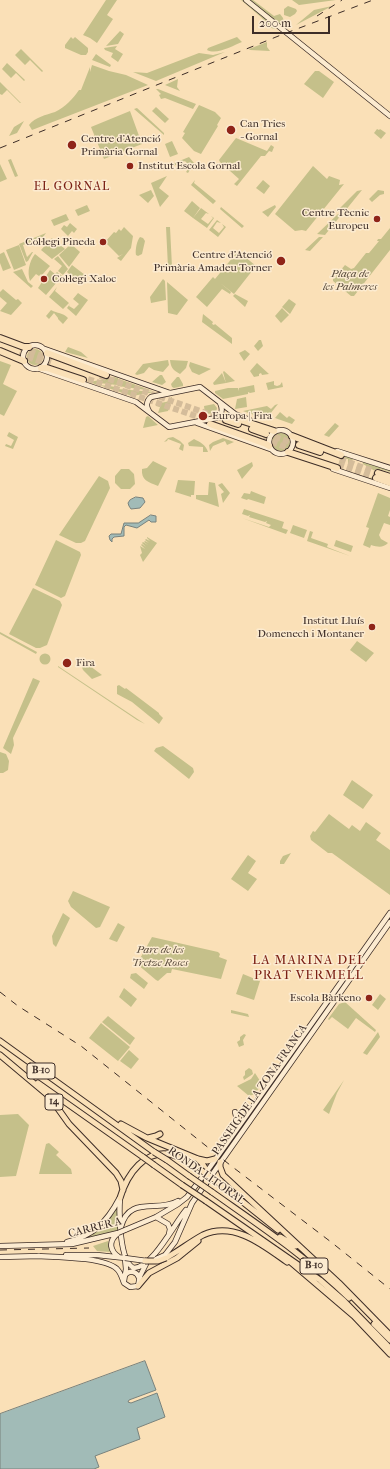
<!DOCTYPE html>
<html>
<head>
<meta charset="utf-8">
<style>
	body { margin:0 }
	#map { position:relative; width:390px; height:1469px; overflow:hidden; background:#fae0b7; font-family:"IM FELL French Canon",serif }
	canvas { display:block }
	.scale { position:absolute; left:252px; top:16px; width:78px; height:18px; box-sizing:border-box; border:2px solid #3d2d27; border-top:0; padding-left:5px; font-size:12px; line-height:14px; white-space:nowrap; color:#3d2d27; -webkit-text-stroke:3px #fcebd0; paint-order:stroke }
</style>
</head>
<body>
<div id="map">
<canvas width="390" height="1469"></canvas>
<div class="scale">200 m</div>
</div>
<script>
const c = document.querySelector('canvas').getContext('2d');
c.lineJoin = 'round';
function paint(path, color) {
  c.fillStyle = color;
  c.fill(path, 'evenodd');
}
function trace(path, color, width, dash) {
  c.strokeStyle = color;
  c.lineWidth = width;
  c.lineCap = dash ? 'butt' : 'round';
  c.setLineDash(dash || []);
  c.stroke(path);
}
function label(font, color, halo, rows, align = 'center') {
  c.font = font + ' "IM FELL French Canon",serif';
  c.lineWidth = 3;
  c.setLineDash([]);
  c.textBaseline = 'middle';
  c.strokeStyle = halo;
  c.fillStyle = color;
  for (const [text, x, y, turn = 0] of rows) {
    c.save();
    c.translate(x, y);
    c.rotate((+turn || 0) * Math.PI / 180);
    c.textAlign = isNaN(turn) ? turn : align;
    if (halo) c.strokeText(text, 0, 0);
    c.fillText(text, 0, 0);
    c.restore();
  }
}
paint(new Path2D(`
	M106,0H117L107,15L113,19L97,43L90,38L83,35Z
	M241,0H243L276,27L275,29L268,27L262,18Z
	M250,0H253L274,16L280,14L283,18L284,24L281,26Z
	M287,0H336L299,5L292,0Z
	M288,6L296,9L297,11L295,14L290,17L284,15V9Z
	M332,6L296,25L314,10Z
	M120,31L124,34L118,44L106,46Z
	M71,37L73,39L75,37L88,48V52L86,55H81L65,48V45Z
	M237,37L242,42C232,46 217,55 207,50L208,48Z
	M267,42V47L270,51L250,50L249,49Z
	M117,46L115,49L123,54L118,62L111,57L113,53L105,50L104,48Z
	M21,49L43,71L42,72L30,60L25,65L15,55Z
	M225,52L156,81L133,72L147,73L199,53L213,55Z
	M96,54L111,65L110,67L92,60Z
	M7,63L25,80L24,81L16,73L11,78L2,69Z
	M92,65L109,71L126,75L148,85L32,130L29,125C35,117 46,115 55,112C65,107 73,99 79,90H81L90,67V72Z
	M315,71H319L334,82L323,98L304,84Z
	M178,79L177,87L180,91L165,85Z
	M0,82L21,103H20L7,90L2,95L0,94Z
	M156,89H158L196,104L193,109L165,98L161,99L159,95L161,94Z
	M199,105L215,112L221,118L217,125L218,126L201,154L194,151L182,138L185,133L183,132Z
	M156,107L169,119L165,123L152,111Z
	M137,108L164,133V135L134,109Z
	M130,111L142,144L104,159L91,127Z
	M24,121L17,133L9,136L14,127Z
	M377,129L379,130L380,129L386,133L381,139L374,133Z
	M236,138L267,151L271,145L274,147L272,152L269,151L265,156H261L237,186L234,184L239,179L220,162L219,160Z
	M172,141L178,154L170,157L165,144Z
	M189,157L194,163L188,173L186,172L190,167L185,161L173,166L172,164Z
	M11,159L18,176L15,177L8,160Z
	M0,164L7,179L0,182Z
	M313,166L327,179L329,176L340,180L339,185L344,184L306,231L302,230L295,231L275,214Z
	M167,176L159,188L169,196L160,207L151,183Z
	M195,180L194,183L216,201L213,204L191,185Z
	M263,180L270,186L264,194L256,188Z
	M151,190L154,196L148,203L139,195Z
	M362,190L345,211L336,212L357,191Z
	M378,190L384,191V194L380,195L372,202L369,199Z
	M192,201L200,208L193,218L184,211Z
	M87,205L90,211L78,216L75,210Z
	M275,205L276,207L268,217L262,212Z
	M221,207L244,226L242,228L220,209Z
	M201,208L209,214L206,213L201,219L208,224L213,218L211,216L214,218L207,228L193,218Z
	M66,214L69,220L54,226L51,220Z
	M338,214H342L325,235L317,234Z
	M217,220L221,223L217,222L213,228L219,233L224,227L222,224L226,227L218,237L209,230Z
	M70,223L77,229L74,233L72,231L68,236L61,229L64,225L67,227Z
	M124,227L133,236L131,248L121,261L117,258L123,254L119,256L105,242L114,232L116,233L119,229L121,231Z
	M166,227H170L172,267H168Z
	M390,228V250L354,296H351L333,281V279L345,265L351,269L354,268L366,253H369L379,241H377L378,239H381Z
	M46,233L43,237L23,245L27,257L32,252H33L28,261L26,262L19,244Z
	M140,237L143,238L145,241L142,254L138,256L136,255C135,250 137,240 140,237Z
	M319,237H323L310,251L305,250Z
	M52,238L65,249L52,259L41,250Z
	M71,244L80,252L69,267L59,255Z
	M19,245L26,265L14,270L6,250Z
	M238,251L256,266L234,294L219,282L231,292L230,294L222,289L207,307L196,297L213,277L215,279Z
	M4,252L11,268L3,271L0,263V254Z
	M35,254L50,266L42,275L41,274L39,276L36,274L30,281C27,272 29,262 35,254Z
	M58,256L68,269L63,275L58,271L62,266L54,259Z
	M72,265L85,275L79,283L67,272Z
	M22,269L28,282L33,286L31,288L13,272Z
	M50,270L55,274L57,272L62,276L46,295L38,288Z
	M163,279L165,281L166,300L151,303L150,297Z
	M167,282L188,300L177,315L168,313Z
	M57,287L55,291L69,303L63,309L49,297Z
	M3,289L16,300L18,299L22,303L11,315L0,311L7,303L0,297V292Z
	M78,293L88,300L76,316L67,308L70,304L69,306L74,309L79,304L73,299Z
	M235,294L248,301L245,307L233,296Z
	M289,299L296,304L290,314L282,307Z
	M282,308L289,315L281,323L275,316Z
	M51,310C58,314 62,312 68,318L63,324L58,319V318L54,313L49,319L46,316Z
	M203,314L213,322L212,324L214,325L215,324L232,338V344L202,322Z
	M259,340H261L263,346L258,351L254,346Z
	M68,347L81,352L88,358L65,352Z
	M27 357a8 8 0 1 1 16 0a8 8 0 1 1-16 0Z
	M245,350L250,354L244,361L239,353Z
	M168,360L169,365L163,372L154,370L149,367L144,373L137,375L135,374L143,364Z
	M170,360L188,361L186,368L180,374C173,370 171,368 170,360Z
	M0,361L11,365L3,384L17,391L4,416L0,414Z
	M190,362L211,369L199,375L192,372L189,366Z
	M257,363L269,374L262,375L261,373L259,374V376L254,377L250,371Z
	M224,371L235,381L226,383L223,372Z
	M222,373L226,383L214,385L213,383Z
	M160,375H162L166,382L162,385L152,382Z
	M114,377L118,378V380L119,379L153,391L118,386L117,385L99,383L97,385L90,382Z
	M177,377H179L183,384V386L174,388L172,387L171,384Z
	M274,381V385L277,386L280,385L282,382L283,387L268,390L266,383Z
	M99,385L117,387V389L155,392L132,396Z
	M254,385L255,392L250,393L248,392V394L223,399L215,393V391L228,388H238V391L239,388Z
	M171,397H172L170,406L168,411L158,413L160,407L156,406V404L170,401Z
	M246,397L247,407L235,409L237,399Z
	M214,404L217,408L216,413L205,414L204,406Z
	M278,404L266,419L243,411L267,406L271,409L275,405Z
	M280,412L287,418L289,416L295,420L292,424L275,418Z
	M148,416L158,425L143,428L146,417Z
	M335,423L339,426L329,437L324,435Z
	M9,432L18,437L13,449L5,446L6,444L11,446L14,440L7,436Z
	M272 442a9 9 0 1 1 18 0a9 9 0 1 1-18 0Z
	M173,437L180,441L184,445L183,451L179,449L181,444L168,439L167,441L164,442L168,438Z
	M223,438L234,442L227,445L225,441L213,446L210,451L209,445L213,442Z
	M194,439C200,442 206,445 208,452H203V447L189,446L188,443Z
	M342,455L353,459L350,468L348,467V459H343L342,467L345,471L337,469Z
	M362,460L390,470V472L380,469L376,482L367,479L373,477L375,471L363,464Z
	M153,461L167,468L158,486C148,482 141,480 142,469L147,468Z
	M252,462L253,466L242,479L237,470Z
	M121,469H129L134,474L135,484L130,489H121L115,483V476Z
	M99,476L108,481L110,488L85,541L81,543H76L59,535Z
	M178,480L195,481L194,495H191V497L175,492Z
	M209,482L215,483L219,507L196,499V495H208Z
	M222,483L230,493L223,503L221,494L224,492L218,485Z
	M251,491L266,497L264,504L248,499L247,500L241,498L244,493L250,494Z
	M378,493L390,498V510L388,516L390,517V525L384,523L379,535L381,539L388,543C383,548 378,547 371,545L370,548L363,545L369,528L366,527Z
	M244,509L284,522L282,528L288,530L286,534L242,518L269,527L271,525L266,523L267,521L265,522L249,517L250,515L248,516L242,514Z
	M293,525L307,530L304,538L290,533Z
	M310,531L313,532L311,538L328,544L327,547L350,556L307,541Z
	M147,537L157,543L143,562L140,555L142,553L140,546L145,549L141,545L142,544L146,547L142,543L143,542L148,545L144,542L145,541L149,543L145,540L146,539L150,541L147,538Z
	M56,540L80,552L81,555L65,596L61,598L35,585Z
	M336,540L353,546L351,552L334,546Z
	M33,588L60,601L62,605L47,645L40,648H36L9,634Z
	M0,632L37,652L36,654L0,634Z
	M357,641L374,653L366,662L350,650Z
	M39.5 659a5.5 5.5 0 1 1 11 0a5.5 5.5 0 1 1-11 0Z
	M78,657L102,675L92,679L83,670Z
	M58,666L145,724L137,720L58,667Z
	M33,678L40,681L13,738L14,745L11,754L3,748Z
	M119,685L125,689L126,688L159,713V714L163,718L159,724L132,702L117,694V686Z
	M163,746L193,768L194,772L189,779L154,751L156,748Z
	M0,752L6,754L9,761L8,770L3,773H0Z
	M352,780L373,795L363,809L343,795Z
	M329,814L349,829L352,825L360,831L366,822L381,833L376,840L390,850V895L332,853H328L311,840L310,836L313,831L315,832Z
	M291,853L284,864H280V861L283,856Z
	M248,855L256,861L248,873L257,879L248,891L231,879Z
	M73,891L110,907L100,927L96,928L71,907L68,901Z
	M63,913L70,918L56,947L53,944L52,936Z
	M118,923L125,927L117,942L109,939Z
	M152,937L218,952L220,954L219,957L227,960L221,979L172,969L171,973H167L158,981L156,980L137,964Z
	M136,973L148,983L144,989L130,978L131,974Z
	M243,974L260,981L254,1000L236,994Z
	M124,988L137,999L131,1007L119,997Z
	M380,994L386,999L378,1010L372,1005Z
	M345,1002L376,1030L375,1032L356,1018L348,1029L332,1017L329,1020L328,1019L339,1004Z
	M231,1010L248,1014L249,1017L231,1013Z
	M108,1016L135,1038L130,1045L102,1022Z
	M101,1023L130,1047L118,1061L89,1038Z
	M378,1032L380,1037L367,1055L363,1053Z
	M244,1034L246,1035L243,1040L244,1045L239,1047L237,1042L240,1040V1037Z
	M129,1050L139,1059L131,1069L120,1061Z
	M249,1068L252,1070L253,1074L244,1080L243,1077L245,1075V1071Z
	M255,1073L262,1084L255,1094L249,1096L237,1086L251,1079Z
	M344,1080L337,1093L329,1114L323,1110Z
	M18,1114L29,1125L16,1176L0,1177V1115Z
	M49,1143L59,1152L56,1155L71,1169L72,1174H39L46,1144Z
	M117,1207L119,1229L114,1232L80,1241C97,1234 108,1223 117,1207Z
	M108,1241L110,1252L97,1251L93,1246Z`), '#c5c08a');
const water = new Path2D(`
	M136,497L143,498L145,502L140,508L131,509L129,506L128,503L130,500Z
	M151,515L156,516V522H151L149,520L137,528L126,525L124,527V536L114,537L112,539V542L110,540L109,536L111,534H121L124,523H138Z
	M145,1361L156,1390L129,1400L128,1402L131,1403L157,1393L165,1417L137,1428L140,1439L95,1456L99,1467L94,1469H0V1414Z`);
paint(water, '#a1bbb7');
trace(water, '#79827d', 1);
trace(new Path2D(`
	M21,348L52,360
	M19,354L50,365
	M100,376L226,420
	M88,379L210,421
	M266,434L299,445
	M263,439L297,451
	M340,459L378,473
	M338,465L376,478`), '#d4bc9a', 6, [6, 3]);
const secondary = new Path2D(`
	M246,0L390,116
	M23 357a12 12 0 1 1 24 0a12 12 0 1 1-24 0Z
	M45,349L170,393
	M40,369L136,402L169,427L216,418C222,415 223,409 220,403
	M149,411C146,407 146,401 151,397L200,387L235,414L250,420
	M197,423L270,449
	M269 442a12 12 0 1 1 24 0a12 12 0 1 1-24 0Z
	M337,451L390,468
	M333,469L390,488
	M235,1112L237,1120V1126
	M120,1198C119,1212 119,1262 134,1268C153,1267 174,1224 186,1210
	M156,1217L168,1224L170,1229L169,1234
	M121,1227C129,1195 157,1213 178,1201
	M125,1230L156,1217L178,1204L187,1197L210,1167L390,913
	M117,1234C108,1242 110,1251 119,1257
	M67,1242C93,1236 107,1222 119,1199
	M0,1246L72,1244L118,1233
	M66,1255H97L125,1258
	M165,1255L175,1242L192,1203L390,922
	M38,1256C56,1257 104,1257 117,1269C121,1273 122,1278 124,1283L130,1287L138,1286L140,1276L146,1264
	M0,1257L40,1256
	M125,1275C130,1270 137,1271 139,1278
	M124,1281L126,1269L125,1259`);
const trunk = new Path2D(`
	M0,1041L154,1152
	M0,1055L49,1096L69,1124L116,1173L121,1181L123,1190
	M38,1083L143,1157
	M121,1124L147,1138L198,1159L207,1161L215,1159
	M148,1138L156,1136L160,1134
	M198,1159C206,1166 208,1174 206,1183
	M167,1160L189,1176
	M220,1162V1167L223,1175L339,1283L390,1335
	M154,1165L182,1185
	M219,1183L278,1230
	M212,1192C260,1226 307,1257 349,1298
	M120,1198C127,1174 145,1148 173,1155C182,1158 190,1163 198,1168
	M206,1201L320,1280L344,1301L390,1348
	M280,1237L296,1246
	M166,1258C179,1251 190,1242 203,1235C234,1221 263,1245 287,1262
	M286,1258L354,1316L390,1354
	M138,1286L149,1273L177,1258L198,1241
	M374,1324L390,1340`);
const motorway = new Path2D(`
	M0,338L24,347H29
	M0,351L24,361
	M47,353L106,375
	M41,368H47L83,380
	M234,418L274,431
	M226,420L238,424
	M210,424L266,444L269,446
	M252,429L266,434
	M292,436L341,455
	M299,445L320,452
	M288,452L337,468
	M378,473L390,477
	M376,478L390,483`);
trace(secondary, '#3d2d27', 6);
trace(trunk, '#3d2d27', 7);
trace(motorway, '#3d2d27', 8);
trace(secondary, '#fcebd0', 4.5);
trace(trunk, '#fae0b7', 5);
trace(motorway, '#fae0b7', 6);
trace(new Path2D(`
	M317,16L342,0
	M0,148L281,35L373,0
	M0,992L18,1006L81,1046L230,1165L331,1242L390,1289
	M0,1250L89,1248`), '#3d2d27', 1, [7, 7]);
const secondaryBridge = new Path2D(`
	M118,1233L125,1230
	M125,1258L147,1261
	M156,1259L165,1255`);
const trunkBridge = new Path2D(`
	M154,1152L167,1160
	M143,1157L154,1165
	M198,1168L219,1183
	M189,1176L212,1192
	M182,1185L206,1201
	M145,1261H158L166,1258`);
trace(secondaryBridge, '#3d2d27', 6, []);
trace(trunkBridge, '#3d2d27', 7, []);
trace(secondaryBridge, '#fcebd0', 4.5);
trace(trunkBridge, '#fae0b7', 5);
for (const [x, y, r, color] of [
	[231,130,5,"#8f2418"],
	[72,145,5,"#8f2418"],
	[130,166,4,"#8f2418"],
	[377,219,4,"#8f2418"],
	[103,242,4,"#8f2418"],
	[281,261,5,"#8f2418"],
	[44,279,4,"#8f2418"],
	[203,416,5,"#8f2418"],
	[372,627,4,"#8f2418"],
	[67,663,5,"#8f2418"],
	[369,998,4,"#8f2418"]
]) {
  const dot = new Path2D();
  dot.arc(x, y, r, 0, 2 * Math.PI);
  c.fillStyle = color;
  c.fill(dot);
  trace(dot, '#fcebd0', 1.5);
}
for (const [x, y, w] of [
	[41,1071,28],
	[54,1102,18],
	[314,1266,28]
]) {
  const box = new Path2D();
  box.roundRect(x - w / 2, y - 8, w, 16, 3);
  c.fillStyle = '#fcebd0';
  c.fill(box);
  trace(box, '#3d2d27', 1);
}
label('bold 10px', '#3d2d27', null, [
	["B-10",41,1071],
	["14",54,1102],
	["B-10",314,1266]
]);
label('11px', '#3d2d27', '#fcebd0', [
	["Can Tries",240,124],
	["- Gornal",240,137],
	["Centre d'Atenció",81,139],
	["Primària Gornal",81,152],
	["Institut Escola Gornal",138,166],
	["Centre Tècnic",369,213,"right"],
	["Europeu",369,226,"right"],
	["Col·legi Pineda",95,242,"right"],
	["Centre d'Atenció",272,255,"right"],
	["Primària Amadeu Torner",272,268,"right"],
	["Col·legi Xaloc",52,279],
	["Europa | Fira",212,416],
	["Institut Lluís",364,621,"right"],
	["Domenech i Montaner",364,634,"right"],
	["Fira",76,663],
	["Escola Bàrkeno",361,998,"right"]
], 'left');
label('italic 11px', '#584a3b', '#fcebd0', [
	["Plaça de",350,274],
	["les Palmeres",350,287],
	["Parc de les",160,950],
	["Tretze Roses",160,963]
]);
label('11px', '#3d2d27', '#fcebd0', [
	["PASSEIG DE LA ZONA FRANCA",260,1090,-55],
	["RONDA LITORAL",206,1176,35],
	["CARRER A",95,1228,-14]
]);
c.letterSpacing = '1px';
label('12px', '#7a1f14', '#fcebd0', [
	["EL GORNAL",72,187]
]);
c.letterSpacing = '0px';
c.letterSpacing = '1px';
label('13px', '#7a1f14', '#fcebd0', [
	["LA MARINA DEL",309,961],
	["PRAT VERMELL",309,976]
]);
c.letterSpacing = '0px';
</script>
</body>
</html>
